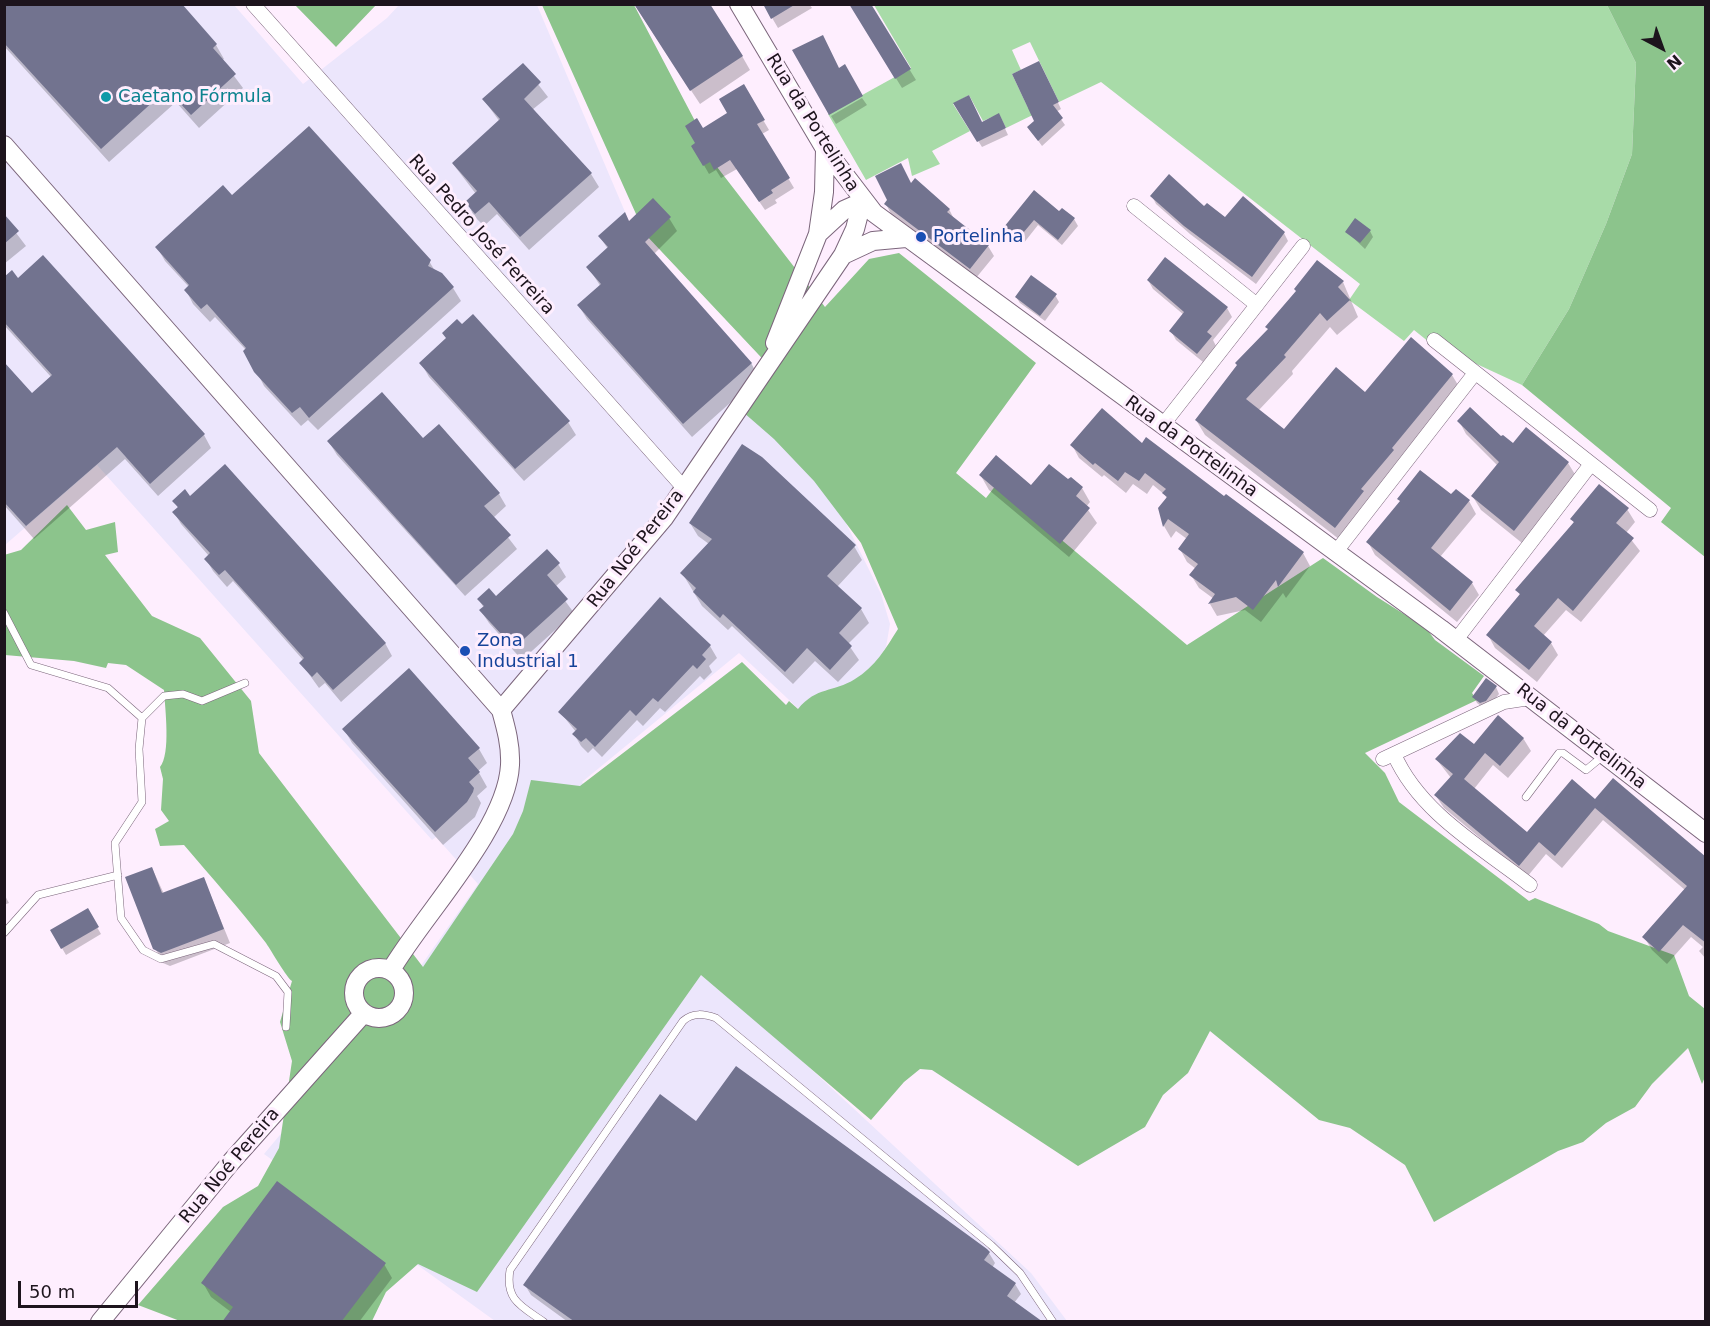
<!DOCTYPE html>
<html>
<head>
<meta charset="utf-8">
<style>
	body { margin:0 }
	#map { position:relative; width:1710px; height:1326px; overflow:hidden; background:#feeefe; font-family:"DejaVu Sans",sans-serif }
	canvas { display:block }
	.frame { position:absolute; inset:0; border:6px solid #1d141d; pointer-events:none }
	.north { position:absolute; left:1632px; top:18px; width:60px; height:60px; -webkit-text-stroke:4px #feeefe; paint-order:stroke; rotate:139deg; font-size:16px; font-weight:700; line-height:24px; text-align:center; color:#1d141d }
	.north::after { content:''; display:block; margin:auto; width:21px; height:27px; background:#1d141d; clip-path:polygon(50% 0,100% 100%,50% 72%,0 100%) }
	.scale { position:absolute; left:18px; top:1281px; width:120px; height:27px; box-sizing:border-box; border:3px solid #1d141d; border-top:0; padding-left:8px; font-size:18px; line-height:21px; white-space:nowrap; color:#1d141d; -webkit-text-stroke:4px #feeefe; paint-order:stroke }
</style>
</head>
<body>
<div id="map">
<canvas width="1710" height="1326"></canvas>
<div class="frame"></div>
<div class="north">N</div>
<div class="scale">50 m</div>
</div>
<script>
const c = document.querySelector('canvas').getContext('2d');
c.lineJoin = 'round';
function paint(path, color) {
  c.fillStyle = color;
  c.fill(path, 'evenodd');
}
function trace(path, color, width, dash) {
  c.strokeStyle = color;
  c.lineWidth = width;
  c.lineCap = dash ? 'butt' : 'round';
  c.setLineDash(dash || []);
  c.stroke(path);
}
function label(font, color, halo, rows, align = 'center') {
  c.font = font + ' "DejaVu Sans",sans-serif';
  c.lineWidth = 6;
  c.setLineDash([]);
  c.textBaseline = 'middle';
  c.strokeStyle = halo;
  c.fillStyle = color;
  for (const [text, x, y, turn = 0] of rows) {
    c.save();
    c.translate(x, y);
    c.rotate((+turn || 0) * Math.PI / 180);
    c.textAlign = isNaN(turn) ? turn : align;
    if (halo) c.strokeText(text, 0, 0);
    c.fillText(text, 0, 0);
    c.restore();
  }
}
paint(new Path2D(`
	M5,5H234L303,84L387,18L399,5H537L631,226L752,363L764,407L839,509L881,594L890,624L886,647L873,667L804,714L739,653L582,782L702,968L1031,1273L1067,1321H495L264,1154L418,970L478,884L436,837L432,840L97,465L5,545Z`), '#ece6fc');
paint(new Path2D(`
	M874,5H1607L1636,63L1632,154L1606,224L1569,309L1522,385L1429,342L1414,330L1404,341L1349,300L1360,284L1101,82L1059,102L1030,42L1012,50L1021,70L1012,74L1028,108L1045,109L1006,128L999,114L983,121L969,95L953,104L970,131L932,151L940,164L912,176L908,158L866,180L828,114L911,68Z`), '#a8dba8');
paint(new Path2D(`
	M295,5H376L336,47Z
	M542,5H634L705,140L714,163L825,307L869,259L899,253L1036,363L956,473L986,498L996,485L1187,645L1323,558L1377,597L1426,628L1435,640L1484,676L1472,693L1477,700L1365,753L1385,773L1399,802L1529,901L1535,898L1599,924L1608,931L1674,955L1689,996L1705,1009V1077L1702,1084L1688,1048L1652,1084L1635,1107L1606,1123L1583,1142L1558,1151L1434,1222L1405,1165L1350,1128L1319,1120L1210,1031L1188,1073L1163,1095L1145,1127L1078,1166L932,1070L920,1069L904,1082L871,1120L701,975L477,1292L418,1264L386,1292L372,1321H180L138,1305L223,1207L258,1186L279,1148L292,1061L280,1022L292,981C287,978 272,952 266,943C240,909 212,878 184,845L160,846L155,829L169,821L161,810L163,779L160,767C171,754 165,708 164,690L126,665L108,663L106,668L74,661L5,655L4,555L21,550L67,505L86,530L115,522L118,552L105,555L152,616L200,638L251,701L259,753L423,967L513,834L523,811L531,780L580,786L742,662L786,705L789,701L798,709C817,686 833,693 855,679C875,667 886,648 898,629L861,543L814,481L774,439L743,412L774,371L645,234Z
	M1607,5H1705V557L1661,522L1671,508L1522,385L1569,309L1606,224L1632,154L1636,63Z`), '#8cc48c');
paint(new Path2D(`
	M4,4L216,45L224,59L222,60L243,88L199,128L176,102L109,162L4,46Z
	M634,4L742,56L750,70L700,104Z
	M764,4H809L812,8L778,28Z
	M850,4H869L916,80L902,88Z
	M523,65L548,97L532,110L591,174L599,187L529,250L497,214L484,226L474,216L467,202L476,194L453,164L500,122L484,100Z
	M1042,69L1061,109L1056,112L1065,125L1042,146L1029,128L1036,122Z
	M743,86L769,130L762,134L794,188L775,200L777,203L765,210L737,169L721,178L716,170L709,174L693,146L697,144L702,130L729,114Z
	M862,98L867,105L836,124L831,116Z
	M955,104L982,123L1002,122L1008,135L982,147Z
	M911,185L949,209L954,219L988,246L994,256L976,278L891,214L886,204Z
	M1152,196L1205,209L1225,219L1284,233L1288,241L1256,284L1190,234L1156,204Z
	M232,197L429,261L435,271L453,288L461,301L318,430L308,420L301,426L264,386L246,350L215,317L210,322L193,304L186,290L189,287L165,261L157,247Z
	M1060,213L1074,219L1078,226L1062,245L1038,225L1023,244L1006,227Z
	M4,217L26,246L4,264Z
	M669,218L677,231L654,254L751,363L759,377L692,437L587,319L579,306L601,287L588,267L608,249L600,237Z
	M1370,231L1373,237L1365,249L1347,232Z
	M4,279L18,280L204,435L211,448L158,496L125,459L34,539L4,505V365L32,395L52,378L4,325Z
	M1148,280L1227,308L1232,317L1213,340L1216,346L1203,362L1176,340L1171,331L1184,315L1153,289Z
	M1343,282L1358,317L1337,335L1330,327L1292,371L1293,374L1258,411L1284,431L1365,394L1452,375L1461,390L1344,543L1205,435L1196,420Z
	M1055,295L1059,302L1045,321L1020,303L1016,297Z
	M421,363L568,422L576,435L524,481L429,377Z
	M1459,421L1513,445L1568,463L1576,476L1522,543L1481,510L1473,497L1498,466L1466,434Z
	M423,440L499,494L506,506L493,518L517,549L465,596L337,455L329,442Z
	M1072,445H1142L1303,553L1310,566L1286,598L1283,593L1261,622L1245,610L1217,616L1210,604L1214,599L1199,588L1191,575L1196,569L1187,562L1180,549L1187,539L1176,531L1171,538L1164,526L1160,509L1167,499L1165,495L1153,485L1147,494L1133,484L1126,493L1104,475L1102,477L1079,458Z
	M981,476L1031,487L1068,482L1071,479L1082,488L1090,502L1086,507L1097,523L1069,557L989,490Z
	M190,498L385,643L392,656L341,702L325,683L319,688L301,663L304,661L233,581L227,587L213,571L206,559L209,556L181,524L174,512L178,508L174,501Z
	M1469,501L1476,514L1440,557L1472,583L1479,595L1457,622L1375,555L1368,542Z
	M1627,509L1635,522L1626,533L1640,551L1581,622L1566,610L1543,636L1551,643L1558,655L1537,682L1495,648L1488,635L1520,595L1517,590L1574,523L1572,519Z
	M690,523L854,546L862,560L837,587L861,609L869,623L848,644L859,660L838,682L815,661L793,684L732,626L728,630L702,606L690,586L682,573L709,544L698,536Z
	M558,564L566,577L555,587L574,613L522,660L489,623L481,611L484,608L479,600L496,598Z
	M660,599L710,646L717,658L709,666L712,672L704,680L700,676L665,712L660,708L643,726L637,720L602,757L593,748L588,753L581,746L574,734L576,732L560,712Z
	M1496,687L1499,694L1489,707L1485,709L1477,703L1474,697Z
	M344,729L479,749L487,763L478,771L487,787L477,796L481,803L475,817L443,845L352,743Z
	M1523,738L1531,751L1508,778L1493,765L1474,789L1527,834L1595,801L1706,859V959L1699,951L1703,947L1691,937L1667,964L1652,950L1644,937L1685,890L1603,820L1562,868L1546,854L1527,877L1444,808L1436,796L1451,778L1437,760L1474,746Z
	M152,868L164,894L204,879L230,943L170,966L163,963L155,948Z
	M4,894L9,903L4,905Z
	M87,910L101,934L66,955L52,931Z
	M697,1123L989,1253L995,1263L992,1268L1015,1284L1021,1294L1014,1303L1040,1322H568L531,1295L525,1285Z
	M384,1264L392,1278L359,1322H228L231,1312L211,1297L203,1283Z`), '#0003');
paint(new Path2D(`
	M4,4H182L217,44L213,48L236,74L191,115L167,89L101,149L4,43Z
	M634,4H710L743,56L690,91Z
	M763,4H796L771,19Z
	M849,4H871L911,69L895,79Z
	M823,35L839,68L845,64L863,96L829,115L792,50Z
	M1039,61L1059,102L1053,105L1063,118L1038,141L1027,127L1034,121L1012,74Z
	M523,63L541,82L524,99L592,173L520,237L489,202L475,214L465,202L477,191L452,163L500,119L482,99Z
	M744,84L765,120L757,124L790,178L771,190L773,193L759,202L730,160L714,170L710,162L703,166L691,146L695,143L685,126L697,118L703,128L727,113L719,99Z
	M969,95L982,122L999,113L1006,128L977,142L953,103Z
	M309,126L431,260L428,266L442,273L454,287L309,418L300,407L292,413L254,372L243,351L246,348L207,304L201,309L184,290L189,285L155,247L223,185L232,195Z
	M901,163L911,183L915,178L950,209L947,212L989,245L970,269L884,204L887,200L875,176Z
	M1169,174L1204,206L1207,203L1225,217L1243,196L1285,232L1252,277L1184,226L1150,196Z
	M1034,190L1059,211L1062,208L1075,218L1058,240L1034,220L1018,239L1004,227Z
	M653,198L671,217L645,242L752,363L683,424L577,305L601,284L586,267L608,247L598,236L625,212L629,221Z
	M4,214L19,231L4,244Z
	M1355,218L1371,230L1360,243L1345,232Z
	M43,255L205,434L150,484L117,447L26,526L4,502V362L32,393L52,375L4,322V277L12,270L18,278Z
	M1165,257L1228,307L1207,332L1212,336L1197,354L1169,331L1184,312L1147,280Z
	M1317,260L1344,281L1338,287L1350,300L1327,321L1320,313L1284,355L1286,357L1246,399L1284,429L1336,367L1365,392L1411,337L1453,374L1392,448L1394,450L1361,489L1364,491L1335,528L1195,420L1237,365L1235,363L1268,329L1265,327L1296,291L1294,289Z
	M1031,275L1057,294L1040,316L1015,297Z
	M473,314L570,421L515,469L419,363L446,338L442,333L457,319L462,324Z
	M382,392L423,438L439,424L500,493L484,506L511,535L456,585L327,441Z
	M1470,407L1501,436L1503,435L1513,443L1526,427L1569,462L1514,531L1471,496L1499,462L1457,421Z
	M1102,408L1142,443L1146,437L1224,496L1226,494L1304,552L1278,587L1276,580L1253,610L1236,597L1208,604L1215,594L1189,575L1198,564L1178,549L1189,534L1168,519L1163,527L1158,508L1167,497L1162,493L1166,489L1145,473L1139,481L1125,472L1118,481L1095,463L1093,465L1070,445Z
	M742,444L762,457L856,545L827,576L862,608L839,633L852,646L830,670L807,648L785,672L723,614L720,618L693,592L696,588L680,573L712,539L689,523Z
	M996,455L1031,485L1049,464L1068,479L1071,477L1083,487L1076,496L1090,508L1060,544L979,475Z
	M225,464L386,643L333,690L317,672L312,677L299,663L304,658L225,570L219,575L204,559L210,553L172,512L178,507L172,501L185,489L190,496Z
	M1420,470L1451,494L1456,489L1470,500L1431,548L1473,582L1450,611L1366,542L1400,501L1397,499Z
	M1599,484L1629,508L1616,523L1634,538L1573,611L1558,598L1534,626L1552,642L1529,670L1486,635L1520,594L1515,590L1574,522L1570,519Z
	M547,549L560,563L547,575L568,599L514,648L479,610L484,606L477,599L489,588L496,596Z
	M660,597L711,645L702,655L706,659L697,669L693,665L658,702L653,698L636,716L630,710L595,747L586,738L581,742L572,734L577,729L558,712Z
	M409,668L480,748L468,758L480,772L469,782L474,788L473,792L467,802L435,832L342,729Z
	M1486,678L1497,686L1486,701L1480,703L1472,697Z
	M1498,715L1524,738L1500,766L1485,753L1464,779L1527,832L1572,779L1595,799L1613,778L1706,857V943L1683,925L1659,952L1642,937L1687,886L1595,808L1555,856L1539,842L1519,866L1434,795L1453,774L1435,759L1460,733L1474,744Z
	M152,867L162,893L204,877L224,929L161,953L153,949L125,877Z
	M88,908L99,927L61,949L50,930Z
	M736,1066L987,1249L990,1252L984,1260L1016,1283L1007,1296L1043,1322H575L523,1285L660,1094L696,1121Z
	M277,1181L386,1263L341,1322H222L233,1307L201,1283Z`), '#72738f');
const lane = new Path2D(`
	M4,613L31,665L108,688L142,718L139,749L142,802L115,843L121,918L143,950L161,959L214,944L276,976L288,992L286,1027
	M142,718L164,696L183,694L202,701L245,683
	M1526,797L1559,753H1563L1586,770L1603,756
	M4,933L38,895L118,875
	M544,1322C521,1306 505,1300 510,1270L683,1021C693,1012 704,1014 716,1018L991,1245L1020,1273L1053,1322`);
const street = new Path2D(`
	M253,4L684,488
	M1134,206L1257,305
	M1434,340L1650,510
	M1162,426L1303,246
	M1335,553L1475,373
	M1456,640L1591,464
	M1394,754C1419,812 1481,847 1530,885
	M1383,759L1504,702L1530,698`);
const secondary = new Path2D(`
	M739,4L825,149L874,213L1441,629L1706,833
	M4,145L501,710C506,728 511,746 510,765C507,828 424,914 391,970
	M818,234L844,210L862,202
	M843,255L873,241L906,238
	M775,343L818,234L824,192L825,149
	M501,710L664,518L843,255L855,229L862,202
	M354 993a25 25 0 1 1 50 0a25 25 0 1 1-50 0Z
	M100,1322L231,1162L363,1014`);
trace(lane, '#7b657b', 8);
trace(street, '#7b657b', 15);
trace(secondary, '#7b657b', 20);
trace(lane, '#fff', 7);
trace(street, '#fff', 14);
trace(secondary, '#fff', 18);
for (const [x, y, r, color] of [
	[106,97,6,"#0f9aa8"],
	[921,237,6,"#1a4fb4"],
	[465,651,6,"#1a4fb4"]
]) {
  const dot = new Path2D();
  dot.arc(x, y, r, 0, 2 * Math.PI);
  c.fillStyle = color;
  c.fill(dot);
  trace(dot, '#feeefe', 2);
}
label('18px', '#0d838f', '#feeefe', [
	["Caetano Fórmula",118,97]
], 'left');
label('18px', '#1d141d', '#feeefe', [
	["Rua da Portelinha",812,123,58],
	["Rua Pedro José Ferreira",481,235,48],
	["Rua da Portelinha",1191,447,36],
	["Rua Noé Pereira",636,549,-52],
	["Rua da Portelinha",1581,737,38],
	["Rua Noé Pereira",230,1166,-50]
]);
label('18px', '#164399', '#feeefe', [
	["Portelinha",933,237],
	["Zona",477,641],
	["Industrial 1",477,662]
], 'left');
</script>
</body>
</html>
